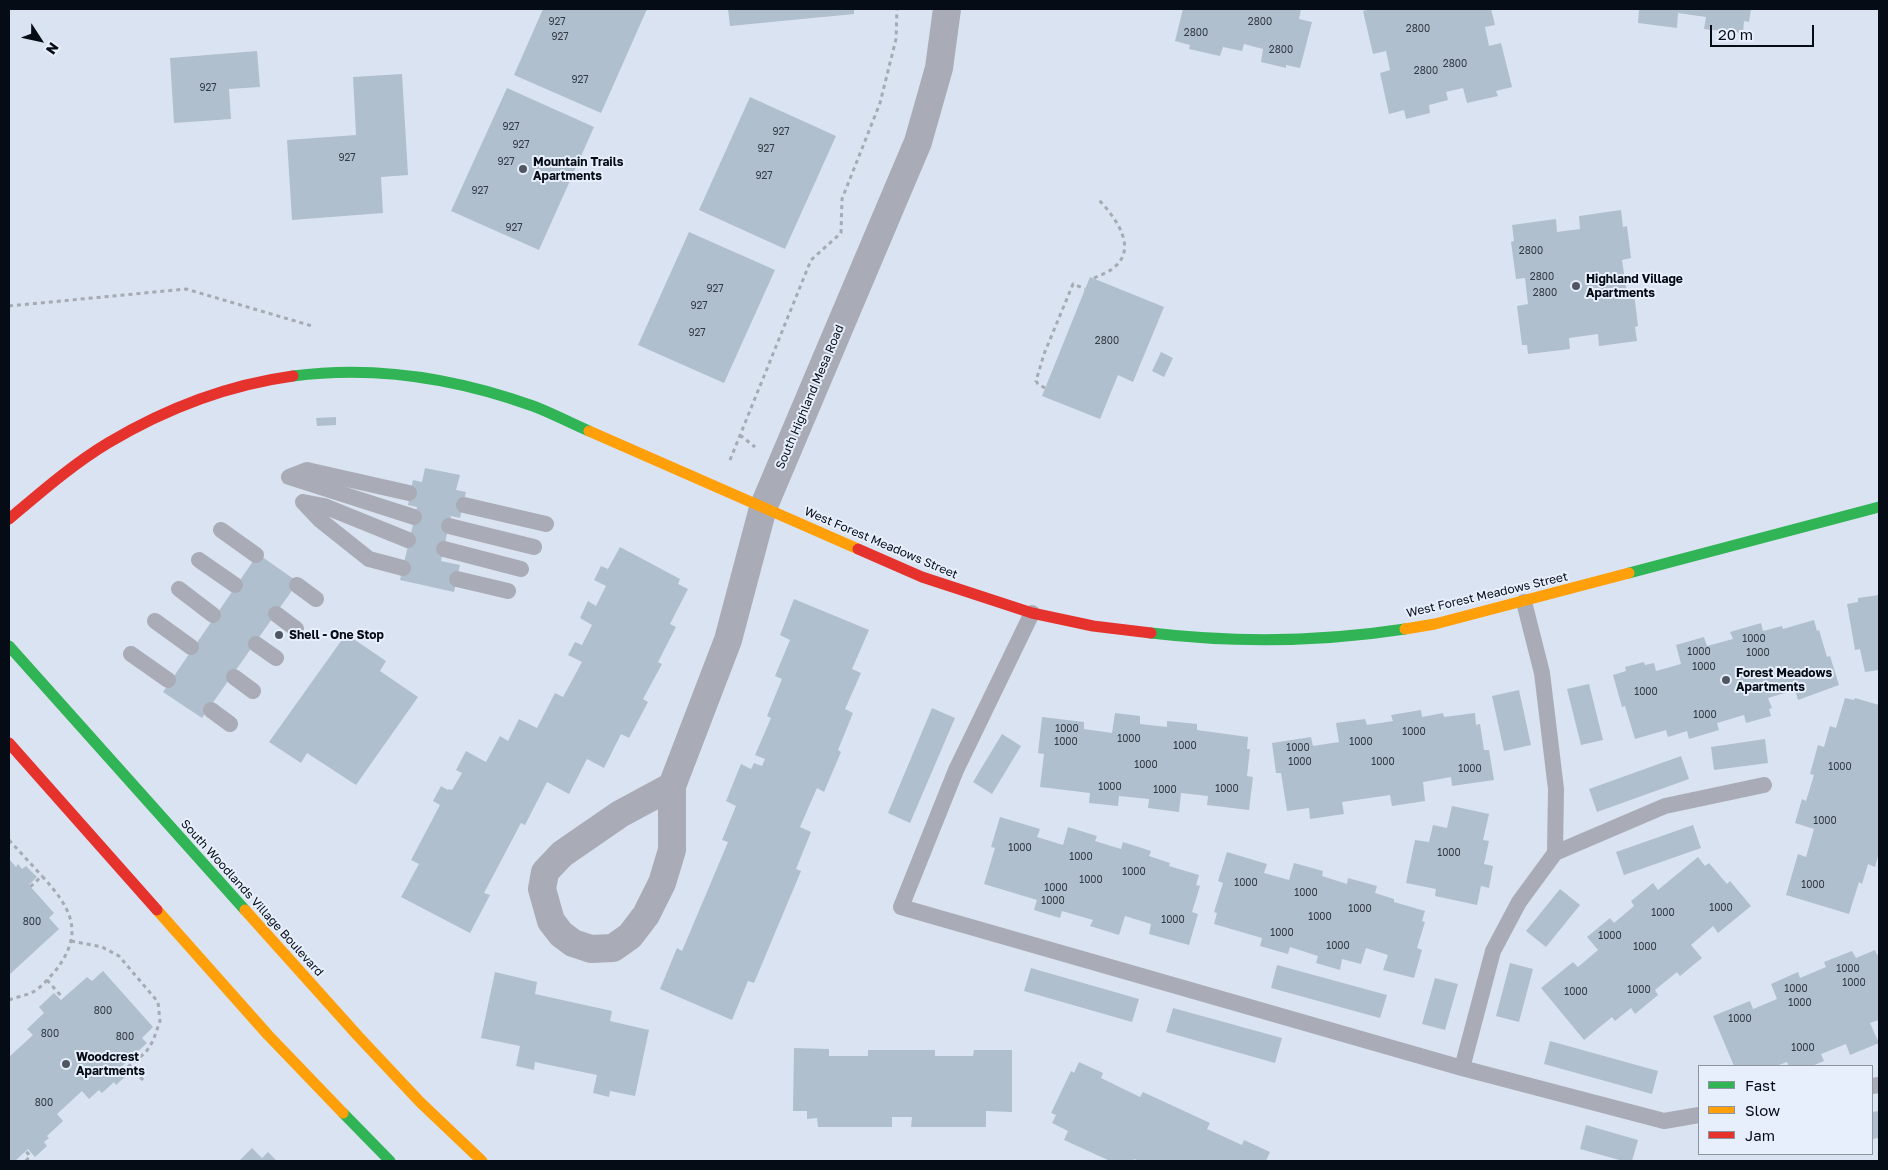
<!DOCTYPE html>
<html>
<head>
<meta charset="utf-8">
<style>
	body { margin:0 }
	#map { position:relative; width:1888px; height:1170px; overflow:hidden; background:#dae3f1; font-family:"Golos Text",sans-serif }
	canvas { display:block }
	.frame { position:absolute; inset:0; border:10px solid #060c16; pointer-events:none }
	.legend { position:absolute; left:1698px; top:1065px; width:175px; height:90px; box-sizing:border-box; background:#e6effb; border:1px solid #8c949f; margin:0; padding:6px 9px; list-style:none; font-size:15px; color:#060c16 }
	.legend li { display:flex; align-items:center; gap:10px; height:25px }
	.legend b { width:25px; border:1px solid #8c949f }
	.north { position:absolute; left:15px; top:15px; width:50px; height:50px; -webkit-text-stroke:4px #e6effb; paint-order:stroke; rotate:125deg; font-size:14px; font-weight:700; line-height:20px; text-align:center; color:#060c16 }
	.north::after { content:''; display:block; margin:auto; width:18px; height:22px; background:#060c16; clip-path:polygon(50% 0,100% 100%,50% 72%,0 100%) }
	.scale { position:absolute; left:1710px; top:25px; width:104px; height:22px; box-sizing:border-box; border:2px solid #060c16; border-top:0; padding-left:6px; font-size:15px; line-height:18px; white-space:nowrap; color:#060c16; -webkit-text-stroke:4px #e6effb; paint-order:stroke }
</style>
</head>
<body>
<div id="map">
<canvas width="1888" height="1170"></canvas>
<div class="frame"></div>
<ul class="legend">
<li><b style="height:6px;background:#30b455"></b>Fast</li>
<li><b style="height:6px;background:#ff9f0a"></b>Slow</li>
<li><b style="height:6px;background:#e5322d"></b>Jam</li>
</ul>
<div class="north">N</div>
<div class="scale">20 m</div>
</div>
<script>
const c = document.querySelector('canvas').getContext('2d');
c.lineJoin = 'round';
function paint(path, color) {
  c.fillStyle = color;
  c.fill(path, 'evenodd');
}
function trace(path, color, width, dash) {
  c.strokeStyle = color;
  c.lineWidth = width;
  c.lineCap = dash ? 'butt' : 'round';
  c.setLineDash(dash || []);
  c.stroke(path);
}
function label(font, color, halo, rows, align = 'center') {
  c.font = font + ' "Golos Text",sans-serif';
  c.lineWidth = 4;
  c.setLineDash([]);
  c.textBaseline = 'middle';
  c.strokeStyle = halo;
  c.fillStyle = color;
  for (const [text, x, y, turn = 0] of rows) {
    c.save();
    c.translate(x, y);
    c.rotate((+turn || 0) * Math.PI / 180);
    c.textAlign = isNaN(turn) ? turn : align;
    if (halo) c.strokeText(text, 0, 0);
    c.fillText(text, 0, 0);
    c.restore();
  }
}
paint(new Path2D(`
	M543,9H647L601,113L514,75Z
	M728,9H854V14L730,26Z
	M1183,9H1301L1299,19L1312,22L1300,68L1286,65V68L1261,62L1263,49L1244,44L1242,51L1223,47L1220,56L1189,49L1190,45L1175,41Z
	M1371,9H1491L1495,25L1485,27L1489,46L1501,43L1512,87L1496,91L1498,96L1467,103L1463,88L1446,92L1448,100L1429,105L1430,113L1406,119L1404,110L1389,114L1380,73L1390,70L1386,51L1373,54L1363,11Z
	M1639,9H1751L1749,22L1744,21L1743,33L1704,29L1706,17L1678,13L1677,28L1638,23Z
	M257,51L260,87L229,89L231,119L174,123L170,58Z
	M402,74L408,175L381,177L383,213L292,220L287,140L356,135L353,77Z
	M507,88L594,127L539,250L451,211Z
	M750,97L836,136L785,249L699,210Z
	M1621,210L1623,227L1627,226L1631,258L1622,260L1627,294L1634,293L1638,326L1635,327L1637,341L1599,346L1598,334L1569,338L1570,349L1528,354L1527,345H1522L1517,306L1528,304L1525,278L1516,279L1511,242L1514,241L1512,225L1556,219L1557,232L1580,229L1579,216Z
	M689,232L775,270L724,383L638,345Z
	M1090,277L1164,307L1133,382L1118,375L1100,419L1042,396Z
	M1161,352L1173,358L1164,377L1152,371Z
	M336,417V425L317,426L316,418Z
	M425,468L460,475L456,490L466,492L460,518L451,516L441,561L460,565L454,592L400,580L417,507L408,505L413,480L422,482Z
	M620,547L680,579L678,584L688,589L670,624L676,627L658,662L662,664L643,699L648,702L629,738L621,734L604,768L587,759L569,794L547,782L525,825L521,823L484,893L490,895L470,933L401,897L419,864L411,860L440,805L433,801L441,786L448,790L449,789L452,790L462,773L456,770L466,751L486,762L500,736L508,741L519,719L537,728L555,693L563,697L582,662L568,655L575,642L582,645L592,625L580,618L588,601L596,606L606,586L594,580L601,566L608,569Z
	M258,554L298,582L202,718L163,692Z
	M1879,595V670L1865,672L1860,649L1855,650L1847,604L1858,602V598Z
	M794,599L869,630L852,669L861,673L845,709L853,713L838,750L841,752L824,792L817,788L800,827L811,832L796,869L801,871L754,983L748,981L732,1020L660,989L677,948L682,951L728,842L722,840L736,806L726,801L741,764L751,769L754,763L762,766L765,759L755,755L771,718L767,716L782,679L775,676L790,640L780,635Z
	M1814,620L1817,631L1819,630L1827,657L1830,656L1839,685L1798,700L1795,690L1768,698L1772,708L1769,709L1771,716L1746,723L1744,715L1717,723L1719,730L1689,739L1687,731L1668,737L1666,730L1635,739L1625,706L1622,707L1613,675L1626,671L1625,667L1644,662L1645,665L1654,663L1656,671L1681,664L1676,645L1704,637L1707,646L1733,639L1730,632L1761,623L1763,631L1782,626L1783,629Z
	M346,634L386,661L380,671L418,697L356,785L307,753L301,763L269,742Z
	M1589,684L1603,740L1581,745L1567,689Z
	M1519,690L1531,745L1504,751L1492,696Z
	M1845,698L1854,700L1855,698L1879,705L1878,833L1879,834V852L1875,867L1868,864L1862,884L1859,882L1849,914L1786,895L1798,854L1806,857L1814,829L1795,823L1802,799L1806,801L1814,775L1810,774L1818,745L1824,747L1830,726L1836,728Z
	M932,708L955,718L910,823L888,813Z
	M1421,710L1422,717L1443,713L1444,717L1475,713L1476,725L1480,724L1484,750H1489L1494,780L1452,786L1451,777L1423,782L1425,801L1392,806L1390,795L1342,802L1344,814L1310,819L1309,808L1287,811L1281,773H1276L1272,743L1311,737L1313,746L1339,742L1336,723L1365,719L1367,725L1393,721L1391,715Z
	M1115,713L1140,716V724L1167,727V721L1197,724V730L1248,737L1247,749H1250L1247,776L1253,777L1249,810L1207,805L1208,796L1181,793L1179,812L1148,808L1149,799L1119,796L1118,806L1089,803L1090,793L1040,787L1044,754L1038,753L1042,717L1084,722V729L1112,733Z
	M1002,734L1021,746L992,794L973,782Z
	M1765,739L1768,763L1714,770L1711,747Z
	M1681,756L1689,779L1597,812L1589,789Z
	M1452,806L1489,814L1483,840L1489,841L1484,864L1493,866L1489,888L1481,886L1477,905L1435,896L1436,889L1406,883L1415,840L1429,842L1433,825L1447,828Z
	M1000,817L1040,829L1037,837L1063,845L1068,827L1097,836L1095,841L1121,849L1123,842L1151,851L1149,856L1170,863L1169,866L1199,875L1196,885L1200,886L1192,912L1198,914L1189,945L1149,934L1151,924L1125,916L1119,935L1090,926L1093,920L1062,911L1060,918L1034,910L1037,900L984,884L995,848L991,847Z
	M1693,825L1701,848L1624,875L1616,852Z
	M1227,852L1267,864L1264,873L1289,880L1294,863L1323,871L1322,876L1347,884L1348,878L1377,886L1375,893L1394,899V902L1425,911L1422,921L1425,922L1417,948L1422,950L1414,978L1383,970L1388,955L1366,948L1361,964L1342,959L1340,970L1316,963L1318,956L1290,947L1288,954L1260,946L1262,938L1214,924L1217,913L1214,912L1223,883L1218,881Z
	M1698,857L1705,866L1709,863L1727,884L1730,881L1751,906L1718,933L1713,926L1691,945L1702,958L1680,976L1677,972L1655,990L1658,995L1635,1014L1631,1008L1615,1021L1612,1017L1584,1040L1541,988L1573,962L1578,967L1598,950L1587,937L1610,918L1614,923L1634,906L1631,901L1653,883L1658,890Z
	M9,859L16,867L18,864L22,869L26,866L37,877L29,885L54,913L49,918L59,929L9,975Z
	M1560,889L1580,905L1546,947L1526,931Z
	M1875,950L1877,955L1879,954V1020L1870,1023L1879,1043L1850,1055L1846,1044L1821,1054L1824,1061L1812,1066H1789L1787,1062L1776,1066H1734L1713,1016L1750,1001L1753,1009L1777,999L1771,984L1798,972L1800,978L1826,967L1824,962L1852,951L1856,958Z
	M1510,963L1533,969L1519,1022L1496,1016Z
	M1277,965L1387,995L1380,1018L1271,988Z
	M1031,968L1139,999L1132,1022L1024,991Z
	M103,971L153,1027L142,1038L147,1043L121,1067L128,1074L116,1085L114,1082L102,1093L99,1090L89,1099L82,1091L57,1114L63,1121L47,1136L49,1138L44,1142L47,1146L35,1157L28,1149L15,1161H9V1057L33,1035L27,1029L44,1013L39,1007L54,993L61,1000L87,977L92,981Z
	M495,972L537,982L535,994L612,1011L610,1021L649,1030L635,1096L610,1091L609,1097L593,1093L597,1075L535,1062L534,1070L516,1066L520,1046L481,1038Z
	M1435,978L1458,984L1445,1030L1422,1024Z
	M1173,1008L1282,1038L1275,1063L1166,1032Z
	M1550,1041L1658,1071L1652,1094L1544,1064Z
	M794,1048L829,1049V1056H868V1050H935V1056H973L974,1050H1012V1112L986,1111V1127H911L912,1117H892V1127H818L817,1118L807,1119V1111H793Z
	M1079,1062L1103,1073L1101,1078L1140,1097L1143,1092L1210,1123L1207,1129L1242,1145L1244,1140L1270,1152L1266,1161H1139L1134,1159L1133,1161H1110L1064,1140L1068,1131L1052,1123L1056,1115L1051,1113L1071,1071L1074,1073Z
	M1879,1111V1138L1872,1139V1112Z
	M1586,1125L1638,1140L1632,1161H1623L1580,1149Z
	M252,1148L262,1158L268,1152L277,1161H239Z`), '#b0bfcd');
trace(new Path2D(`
	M1094,278C1100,275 1107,273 1112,269C1140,249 1115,217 1098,199
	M9,306L186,289L312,326
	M1045,388L1038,384L1036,381L1044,354L1073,284L1085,289
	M740,435L755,447
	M730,460L811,260L841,233L842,199L880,103L896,39L897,9
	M9,840L42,876
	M71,941L102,947L119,956L158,1002L160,1021L153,1041L146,1052L129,1066L126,1062
	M47,980L63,998
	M9,1000C16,997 24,996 31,993C40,989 49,978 56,970C85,932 71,908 42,876L30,887
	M129,1066L143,1080
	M26,1161L30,1156L26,1151`), '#a5aab3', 3, [4, 4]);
trace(new Path2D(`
	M289,477L414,517
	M289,477L307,470L409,493
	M303,502L320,520L369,559L403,568
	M303,502L324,506L408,540
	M464,505L546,524
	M449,526L534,547
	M221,530L256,555
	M444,549L521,569
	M199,560L235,585
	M457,579L508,591
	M297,585L316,599
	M179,589L213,615
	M1032,613L956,770L901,907L1462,1068L1664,1121L1699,1115
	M276,614L296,629
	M155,621L191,647
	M256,644L276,658
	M131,654L168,680
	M234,677L253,691
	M211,710L230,724
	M1555,853L1665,806L1764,785
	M1462,1068L1493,951L1519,902L1555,853L1556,789L1542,673L1524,602
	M1872,1086L1879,1085`), '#a9acb6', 16);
trace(new Path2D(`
	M672,786V850L662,883L646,915L630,936L613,948L591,949L573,943L561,934L551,921L542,889L545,872L562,854L620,814L672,786L728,640L763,508L918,142L939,68L947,9`), '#a9acb6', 28);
trace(new Path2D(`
	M293,376C376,365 455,378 533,406C552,413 570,423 589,431
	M1629,573L1879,507
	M1151,633C1236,643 1320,642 1405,629
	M9,646L245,910
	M343,1113L390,1161`), '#30b455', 11);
trace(new Path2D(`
	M589,431L858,549
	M1405,629L1435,624L1629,573
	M157,910L268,1035L343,1113
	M245,910L358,1036L420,1102L482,1161`), '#ff9f0a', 11);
trace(new Path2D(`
	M9,519C41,492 73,464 108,443C165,409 227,385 293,376
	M858,549L922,577L1032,613L1093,626L1151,633
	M9,743L157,910`), '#e5322d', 11);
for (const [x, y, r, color] of [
	[523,169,5,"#505763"],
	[1576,286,5,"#505763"],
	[279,635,5,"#505763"],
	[1726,680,5,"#505763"],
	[66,1064,5,"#505763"]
]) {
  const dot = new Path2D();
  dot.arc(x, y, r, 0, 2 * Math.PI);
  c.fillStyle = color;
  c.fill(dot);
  trace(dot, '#e6effb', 2);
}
label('10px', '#303944', null, [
	["927",557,22],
	["2800",1260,22],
	["2800",1418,29],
	["2800",1196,33],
	["927",560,37],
	["2800",1281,50],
	["2800",1455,64],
	["2800",1426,71],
	["927",580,80],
	["927",208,88],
	["927",511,127],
	["927",781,132],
	["927",521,145],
	["927",766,149],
	["927",347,158],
	["927",506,162],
	["927",764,176],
	["927",480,191],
	["927",514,228],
	["2800",1531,251],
	["2800",1542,277],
	["927",715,289],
	["2800",1545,293],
	["927",699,306],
	["927",697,333],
	["2800",1107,341],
	["1000",1754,639],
	["1000",1699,652],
	["1000",1758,653],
	["1000",1704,667],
	["1000",1646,692],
	["1000",1705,715],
	["1000",1067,729],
	["1000",1414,732],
	["1000",1129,739],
	["1000",1066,742],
	["1000",1361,742],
	["1000",1185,746],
	["1000",1298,748],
	["1000",1300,762],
	["1000",1383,762],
	["1000",1146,765],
	["1000",1840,767],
	["1000",1470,769],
	["1000",1110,787],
	["1000",1227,789],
	["1000",1165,790],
	["1000",1825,821],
	["1000",1020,848],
	["1000",1449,853],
	["1000",1081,857],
	["1000",1134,872],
	["1000",1091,880],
	["1000",1246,883],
	["1000",1813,885],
	["1000",1056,888],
	["1000",1306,893],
	["1000",1053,901],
	["1000",1721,908],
	["1000",1360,909],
	["1000",1663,913],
	["1000",1320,917],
	["1000",1173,920],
	["800",32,922],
	["1000",1282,933],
	["1000",1610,936],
	["1000",1338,946],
	["1000",1645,947],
	["1000",1848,969],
	["1000",1854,983],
	["1000",1796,989],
	["1000",1639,990],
	["1000",1576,992],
	["1000",1800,1003],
	["800",103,1011],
	["1000",1740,1019],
	["800",50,1034],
	["800",125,1037],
	["1000",1803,1048],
	["800",44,1103]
]);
label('bold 12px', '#060c16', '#e6effb', [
	["Mountain Trails",533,162],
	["Apartments",533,176],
	["Highland Village",1586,279],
	["Apartments",1586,293],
	["Shell - One Stop",289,635],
	["Forest Meadows",1736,673],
	["Apartments",1736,687],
	["Woodcrest",76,1057],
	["Apartments",76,1071]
], 'left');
label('12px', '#060c16', '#e6effb', [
	["South Highland Mesa Road",810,397,-67],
	["West Forest Meadows Street",881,543,23],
	["West Forest Meadows Street",1487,595,-13],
	["South Woodlands Village Boulevard",252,898,48]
]);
</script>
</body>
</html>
